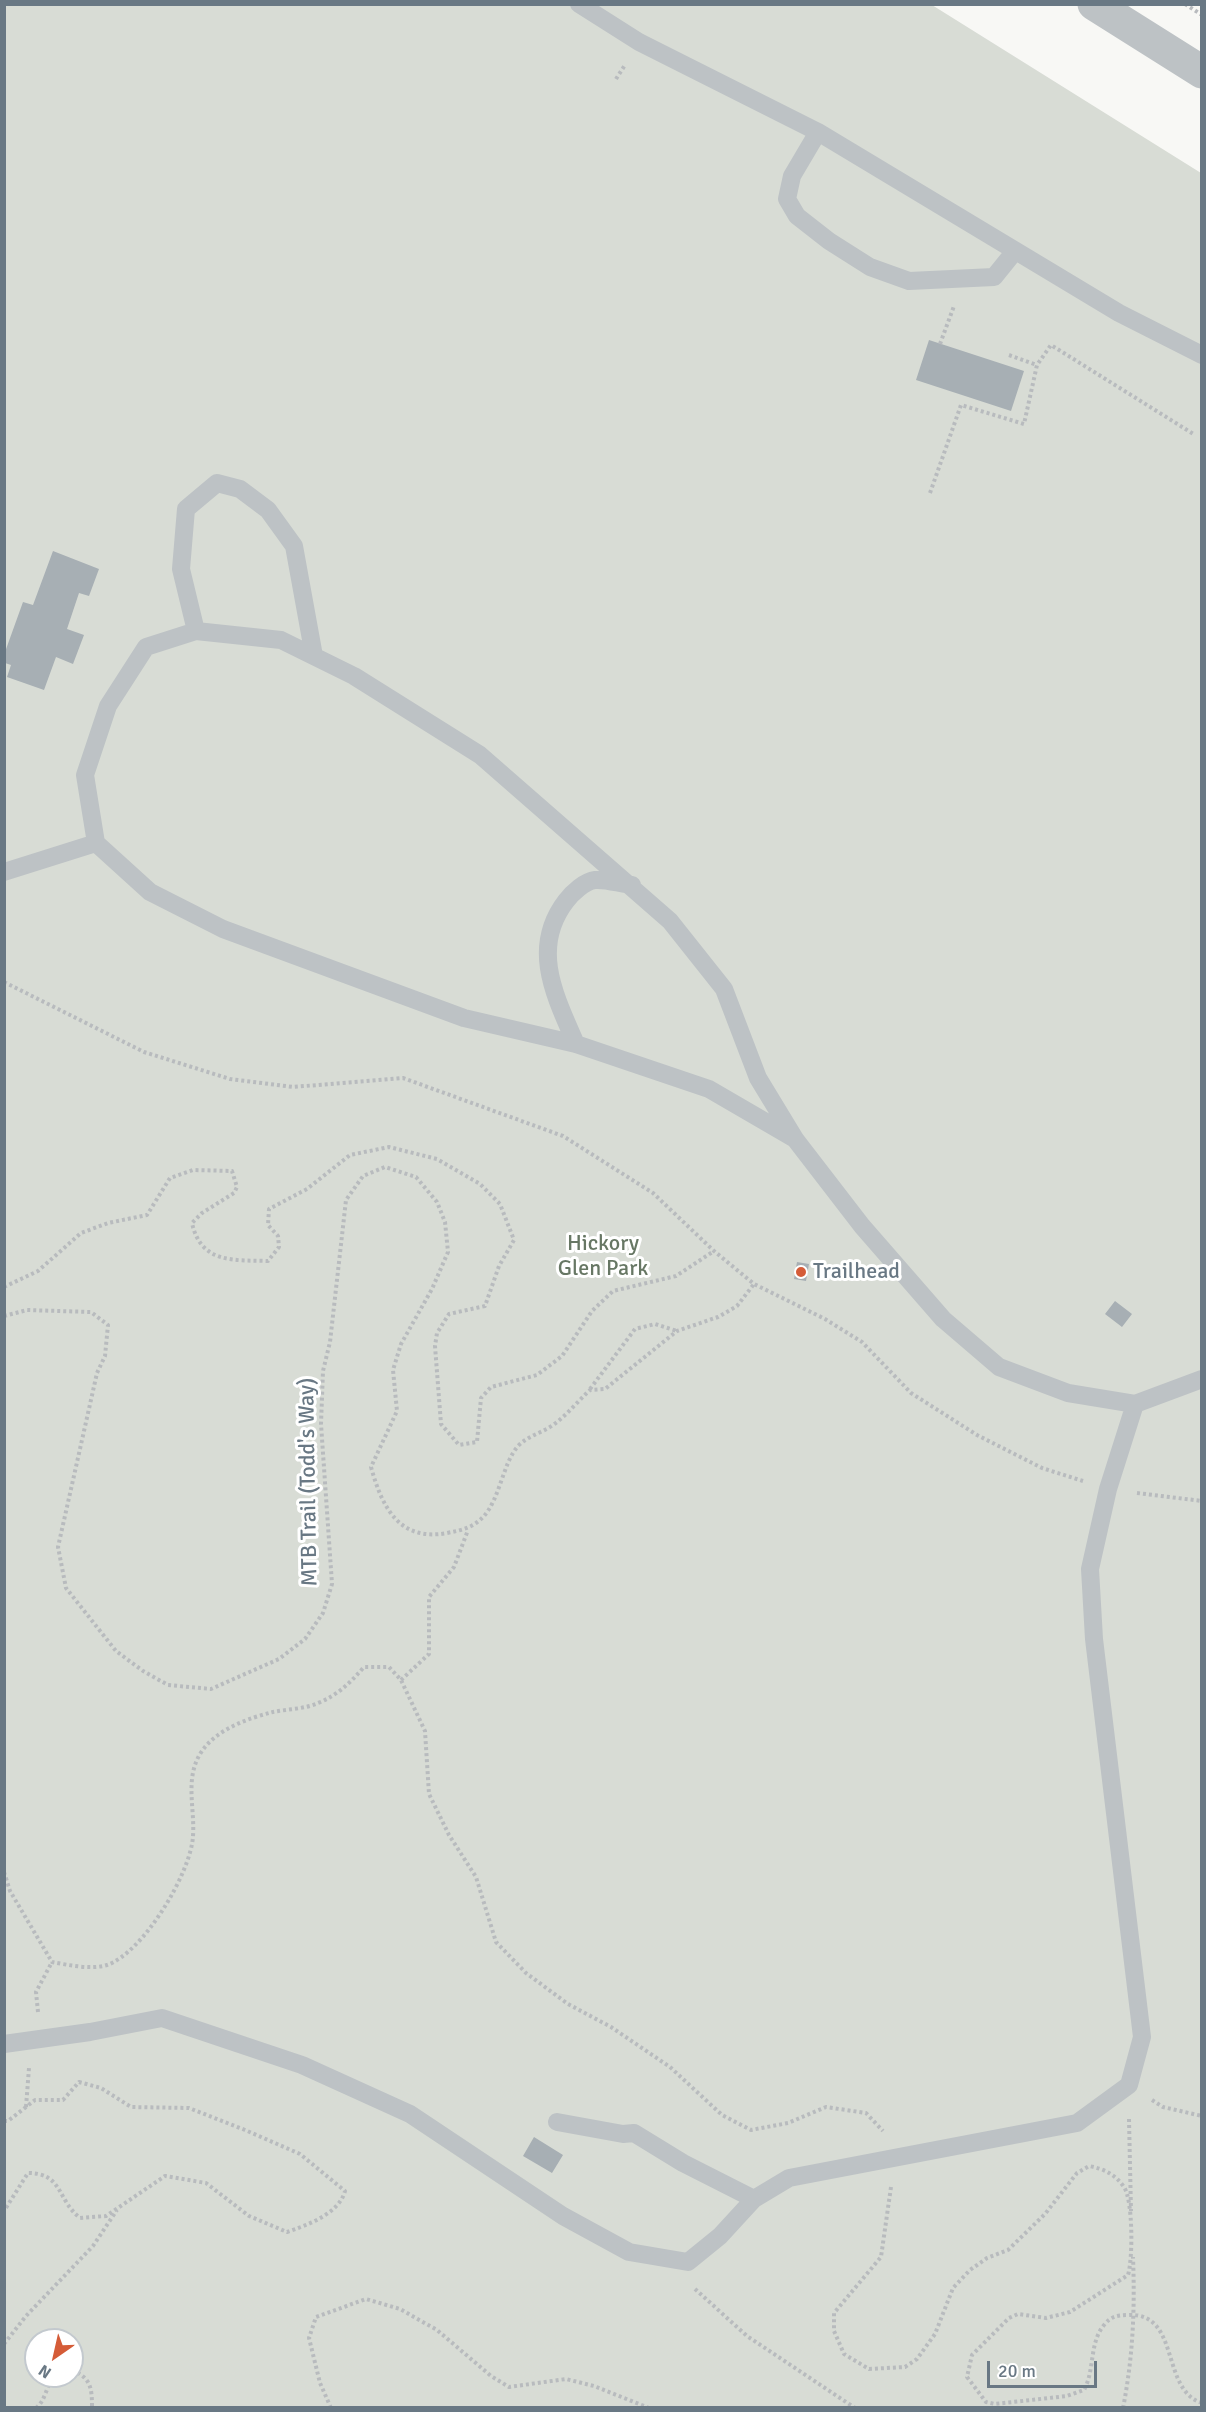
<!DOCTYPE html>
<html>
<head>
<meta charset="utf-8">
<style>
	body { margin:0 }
	#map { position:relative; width:1206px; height:2412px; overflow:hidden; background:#f8f8f5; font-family:Signika,sans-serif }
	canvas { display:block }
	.frame { position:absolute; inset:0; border:6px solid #697884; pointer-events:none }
	.north { position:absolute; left:24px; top:2328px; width:60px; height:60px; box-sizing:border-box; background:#fff; border:2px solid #c3c9ce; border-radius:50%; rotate:214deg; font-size:16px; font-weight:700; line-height:24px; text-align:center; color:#697884 }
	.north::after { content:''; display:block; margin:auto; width:21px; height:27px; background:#d55c38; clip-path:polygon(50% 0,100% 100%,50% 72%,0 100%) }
	.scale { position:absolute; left:987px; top:2361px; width:110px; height:27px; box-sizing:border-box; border:3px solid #697884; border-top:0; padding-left:8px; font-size:18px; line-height:21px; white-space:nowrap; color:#697884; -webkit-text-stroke:4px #fff; paint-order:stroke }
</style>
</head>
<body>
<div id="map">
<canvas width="1206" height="2412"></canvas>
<div class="frame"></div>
<div class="north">N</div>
<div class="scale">20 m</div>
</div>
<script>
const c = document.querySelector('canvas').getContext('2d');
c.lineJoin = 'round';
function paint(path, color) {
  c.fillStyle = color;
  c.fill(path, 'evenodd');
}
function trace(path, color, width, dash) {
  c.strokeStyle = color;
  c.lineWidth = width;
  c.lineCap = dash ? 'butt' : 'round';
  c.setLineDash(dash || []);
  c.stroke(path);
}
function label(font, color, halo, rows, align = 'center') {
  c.font = font + ' Signika,sans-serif';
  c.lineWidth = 6;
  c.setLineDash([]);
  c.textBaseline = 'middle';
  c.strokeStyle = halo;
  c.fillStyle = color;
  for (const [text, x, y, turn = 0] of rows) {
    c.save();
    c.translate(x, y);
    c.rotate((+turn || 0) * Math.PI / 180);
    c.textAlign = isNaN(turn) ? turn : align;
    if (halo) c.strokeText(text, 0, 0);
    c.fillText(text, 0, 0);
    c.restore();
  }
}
paint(new Path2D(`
	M5,5H932L1201,173V2407L5,2408ZM36,2340H72V2376H36Z`), '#d8dcd5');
paint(new Path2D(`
	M929,340L1024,371L1011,411L916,380Z
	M53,551L99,569L89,596L79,593L67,629L84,635L73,664L56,657L44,690L7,677L11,665L5,663V652L23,602L33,605Z
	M797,1262L809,1264L806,1281L794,1279Z
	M1115,1301L1132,1314L1122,1327L1105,1314Z
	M534,2137L563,2155L552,2173L523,2156Z`), '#a7afb4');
trace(new Path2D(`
	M1185,4L1202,15
	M616,79L625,65
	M940,344L954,306
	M1009,355L1037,365
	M930,493L961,405L1024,424L1037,365L1051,345L1195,435
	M4,982L144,1052L230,1079L293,1087L403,1078L563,1136L653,1193L714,1251L754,1284L825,1319L862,1342L911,1393L977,1435L1042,1468L1083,1481
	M4,1287L38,1271L81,1233L108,1223L147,1215L170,1178L193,1170L232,1171L237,1187L234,1193L202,1213L192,1223C201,1264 234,1260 268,1261L279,1247L278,1236L268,1225L269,1209L307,1189L350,1155L389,1147L437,1159L480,1184L500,1204L514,1240L499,1266L485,1306L449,1314L437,1333L435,1346L441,1424L459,1445L477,1442L481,1398L491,1387L537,1375L562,1356L592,1311L613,1291L676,1276L714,1251
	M4,1316L27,1310L91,1312L108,1325L105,1356L97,1373L58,1547L66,1588L116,1651L143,1671L168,1685L211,1689L279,1659L305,1639L323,1613L332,1584L321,1424L323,1371L330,1342L346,1200L363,1176L385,1167L416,1177L437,1202L445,1222L448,1252L432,1289L401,1344L393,1370L397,1411L371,1467C382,1507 399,1542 447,1533C462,1530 473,1528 484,1516C500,1498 503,1463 518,1446C529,1435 542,1433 553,1425C567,1415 578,1401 590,1390L605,1389L677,1331L718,1317L737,1306L754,1284
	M590,1389L635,1329L655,1324L677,1331
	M1137,1493L1202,1501
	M401,1680L429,1654V1597L454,1567L468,1530
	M4,1872L10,1891L52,1962C68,1965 91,1970 107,1965C143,1953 191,1873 193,1836C195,1807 184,1777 202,1751C217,1729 249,1718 273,1712C288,1709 305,1709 318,1703C338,1695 350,1683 364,1667H389L401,1680L425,1731L429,1794L449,1835L476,1877L496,1942L526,1973L568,2004L611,2027L670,2067L722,2115L751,2130L788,2123L826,2107L866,2113L883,2131
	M38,2012L36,1992L52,1962
	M1152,2100L1163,2107L1202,2116
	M26,2107L29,2068
	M1129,2119L1131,2211
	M4,2121H8L35,2100H63L79,2082L101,2088L131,2107L189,2108L245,2130L300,2154L345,2191C339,2214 307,2225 287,2232L249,2216L206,2183L165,2176L106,2216L80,2218C57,2200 63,2173 28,2173L4,2211
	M891,2187L881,2257L834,2313V2331L844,2354L869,2369L905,2367L917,2359L935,2334L953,2288L970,2270L987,2258L1008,2250L1045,2214L1077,2173L1089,2166C1104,2169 1115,2174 1124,2187C1133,2200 1133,2259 1128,2275L1070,2312L1046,2318L1018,2314L1009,2318L972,2355L967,2377L986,2402L995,2404L1067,2396L1084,2390C1095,2370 1089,2343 1104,2325C1111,2316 1118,2315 1128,2315C1181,2312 1160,2390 1202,2403
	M695,2289L747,2336L855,2408
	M4,2344L26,2316L93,2246L117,2210
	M72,2370C91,2378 92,2388 92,2408
	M36,2408C46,2400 46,2386 54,2376
	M331,2408L320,2383L309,2338L316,2317L366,2299L400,2309L437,2330L491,2376L509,2387L566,2379L594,2386L649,2408
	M1123,2408C1133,2357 1135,2309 1133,2257`), '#b8bbbe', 4, [3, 3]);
trace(new Path2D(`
	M579,4L639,42L818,132L792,176L787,199L797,216L829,241L870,267L909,281L994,277L1015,251
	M818,132L1119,313L1202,355
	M196,631L181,569L186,509L217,483L240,489L268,510L294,546L314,656
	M4,872L96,843
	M576,1044C555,996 530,948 566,901C572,893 585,881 595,880C607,879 620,884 632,885
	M795,1139L709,1089L576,1044L464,1018L223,929L150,892L96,843L85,775L108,706L146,647L196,631L281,640L354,676L480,755L670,921L724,989L758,1078L795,1139L862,1226L943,1319L999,1367L1068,1393L1135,1404L1202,1379
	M4,2044L90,2032L162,2018L302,2065L410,2114L563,2216L629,2252L688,2262L720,2236L754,2199
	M557,2122L623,2134L634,2133L683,2163L754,2199L789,2178L1077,2123L1129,2085L1142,2037L1094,1639L1090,1569L1108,1489L1135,1404`), '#bdc2c5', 18);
trace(new Path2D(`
	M1094,4L1202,72`), '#bdc2c5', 33);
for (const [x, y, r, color] of [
	[801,1272,6,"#d55c38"]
]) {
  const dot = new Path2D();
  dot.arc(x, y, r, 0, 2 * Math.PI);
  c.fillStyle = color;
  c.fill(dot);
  trace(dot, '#fff', 2);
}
label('22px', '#677764', '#fff', [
	["Hickory",603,1244],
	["Glen Park",603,1269]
]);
label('22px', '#697884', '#fff', [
	["Trailhead",813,1272]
], 'left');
label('22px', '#697884', '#fff', [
	["MTB Trail (Todd's Way)",309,1482,-91]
]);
</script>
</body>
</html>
